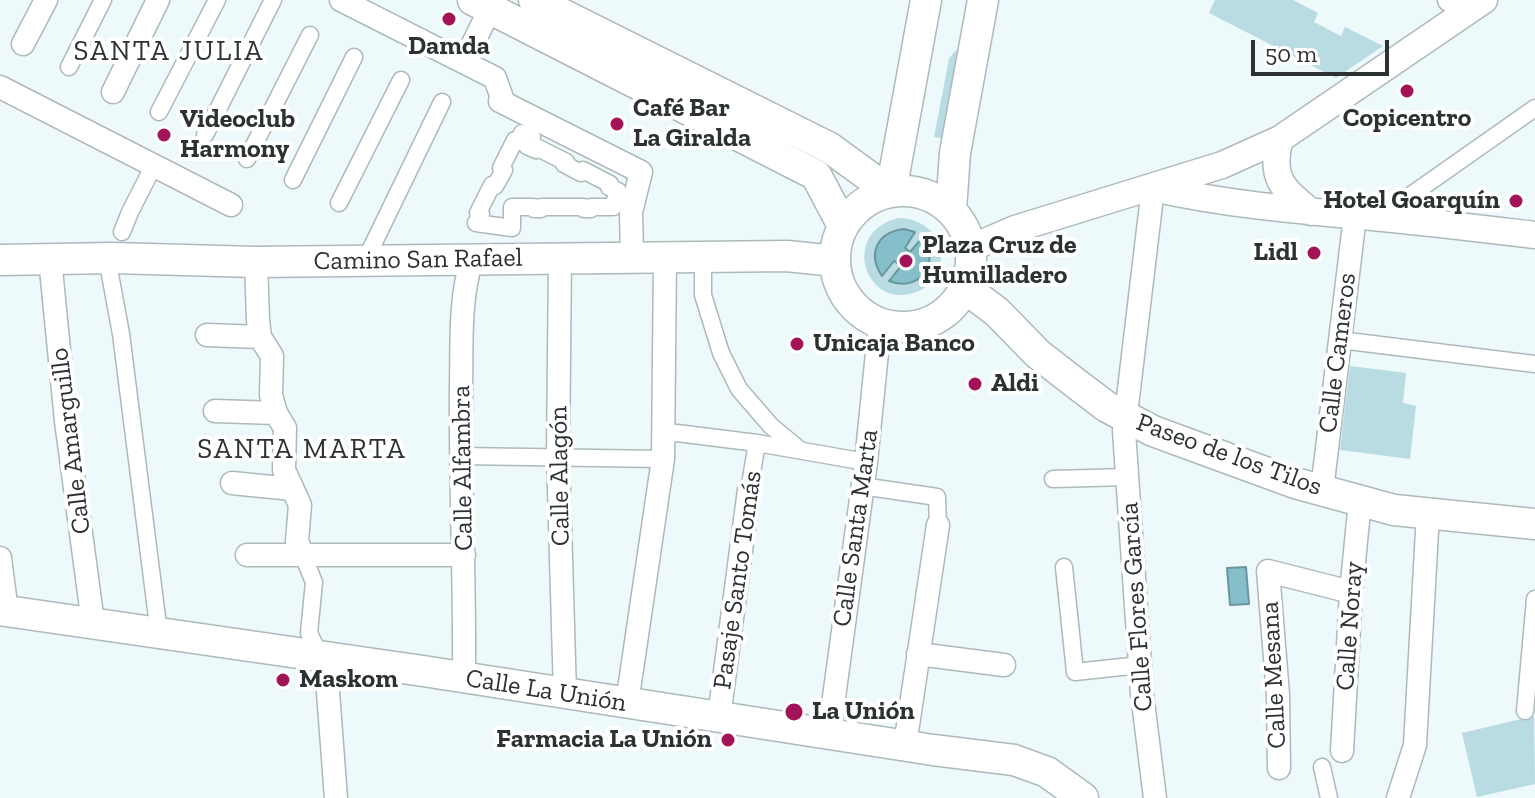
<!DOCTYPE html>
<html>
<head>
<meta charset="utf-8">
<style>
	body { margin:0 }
	#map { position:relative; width:1535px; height:798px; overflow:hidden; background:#edf9fb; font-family:"Zilla Slab",serif }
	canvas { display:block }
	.scale { position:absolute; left:1251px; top:40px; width:138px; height:36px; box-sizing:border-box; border:4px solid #2c3131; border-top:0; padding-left:10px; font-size:24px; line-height:28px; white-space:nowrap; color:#2c3131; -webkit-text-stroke:6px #fff; paint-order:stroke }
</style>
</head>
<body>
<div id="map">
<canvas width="1535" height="798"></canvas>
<div class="scale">50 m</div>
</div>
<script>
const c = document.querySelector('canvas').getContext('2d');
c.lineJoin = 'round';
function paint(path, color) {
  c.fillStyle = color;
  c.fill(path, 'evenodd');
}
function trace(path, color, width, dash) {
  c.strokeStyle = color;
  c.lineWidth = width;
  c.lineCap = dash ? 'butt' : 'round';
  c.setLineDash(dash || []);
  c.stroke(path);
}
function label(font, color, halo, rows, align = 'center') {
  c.font = font + ' "Zilla Slab",serif';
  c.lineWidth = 8;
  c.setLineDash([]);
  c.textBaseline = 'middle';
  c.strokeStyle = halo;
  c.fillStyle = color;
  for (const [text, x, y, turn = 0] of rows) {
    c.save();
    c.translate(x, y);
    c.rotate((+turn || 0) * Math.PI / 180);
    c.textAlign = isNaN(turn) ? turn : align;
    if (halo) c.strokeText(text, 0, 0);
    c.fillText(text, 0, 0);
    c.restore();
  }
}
paint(new Path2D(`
	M1215,0H1293L1318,13L1314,22L1341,36L1345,27L1383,46L1336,78L1209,13Z
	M961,47L946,139L934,137L949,59L954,52Z
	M898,218C923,218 947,237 940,266C937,278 928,288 916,292C866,311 839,233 898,218ZM915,232L904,248L910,252L929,250L928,267L890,281L901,266L894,261Z
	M1350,366L1406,373L1403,403L1416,406L1410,459L1340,450Z
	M1534,716L1535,784L1477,797L1462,733Z`), '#b8dce2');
const water = new Path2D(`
	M904,229L915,232L905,248L910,252L922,238C942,263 919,293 889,281L901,266L894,261L882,276C867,254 877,232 904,229Z
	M1246,567L1249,604L1230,605L1227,568Z`);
paint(water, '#85c0ca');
trace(water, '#6a959c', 2);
const pedestrian = new Path2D(`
	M69,67L103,0
	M159,112L217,0
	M522,133L532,137L527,146L536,150L538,148L566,162L564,164L581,173L583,170L610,184L609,187L618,191L613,207H591V209H584V207H541V209H534V207H512V228L476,223L481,214L478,213L492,185L495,186L504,170L501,168L515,140L518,142Z
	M205,135L273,0
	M247,159L310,35
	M293,180L354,57
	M339,203L401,80
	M1384,218L1404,200L1535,108
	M122,232L130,212L154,165
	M703,257V295L721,353L739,389L771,426L800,450
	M107,258L121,334L159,633
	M365,261L442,102
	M1340,340L1535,364
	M663,434L677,433L757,443L866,462
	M460,456L663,459
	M1053,479L1128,477
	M862,486L937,497L938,525
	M749,490L757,443
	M303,556L314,582L309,633L320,656
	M1064,567L1075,672L1140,665
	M1525,711L1535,599
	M1322,767L1329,798`);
const minor = new Path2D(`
	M341,0L495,78L502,98L500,101L641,172L631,212L632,257
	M1449,0L1467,11
	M23,44L46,0
	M464,62L490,9
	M0,87L231,205
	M113,92L158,0
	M1153,188L1124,431L1142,694L1155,798
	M560,258L558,456L565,694
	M50,259L66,421L93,623
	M256,262L258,320L260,337L272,356L271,395L276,413L285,428L284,470L300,505L297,541L303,556
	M207,335L260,337
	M215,411L276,413
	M232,483L292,489
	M1322,490L1355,216
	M247,555H464
	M0,558L7,612
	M918,654L1004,665
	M320,656L327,679L336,798
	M464,678C465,581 460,483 461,386C462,343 459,300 472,259
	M627,703L663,459L665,257
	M719,717L749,490
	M829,734L866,462L880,323
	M905,745L938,525
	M1342,751L1351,592L1360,501
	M1279,768L1278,695L1268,571L1351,592
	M1398,798L1415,745L1428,513`);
const tertiary = new Path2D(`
	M1280,139C1269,178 1283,189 1311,212
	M1153,188C1229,205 1306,211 1383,218C1434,223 1484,229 1535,235
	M971,248L1015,229L1222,165L1280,139L1484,0`);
const secondary = new Path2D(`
	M473,0L816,175L843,226
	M534,0L830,148L889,191
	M891,191L926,0
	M835 259a68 68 0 1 1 136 0a68 68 0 1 1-136 0Z
	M951,210L955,153L983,0
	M0,260L113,258L256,262L787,256L835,261
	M965,288L997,312L1038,354L1074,382L1107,407L1153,431L1295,483L1394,510L1535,524
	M0,610L423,671L933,750L1014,760L1047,772L1083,798`);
trace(pedestrian, '#aeb9bb', 19);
trace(minor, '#aeb9bb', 25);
trace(tertiary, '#aeb9bb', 29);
trace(secondary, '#aeb9bb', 33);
trace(pedestrian, '#fff', 16);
trace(minor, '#fff', 22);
trace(tertiary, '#fff', 26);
trace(secondary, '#fff', 30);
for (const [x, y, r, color] of [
	[449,19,8,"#a21358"],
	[1407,91,8,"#a21358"],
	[617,124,8,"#a21358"],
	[164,135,8,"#a21358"],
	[1516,201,8,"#a21358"],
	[1314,253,8,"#a21358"],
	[906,261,8,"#a21358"],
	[797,344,8,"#a21358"],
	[975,384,8,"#a21358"],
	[283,680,8,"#a21358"],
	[794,712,10,"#a21358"],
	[728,740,8,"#a21358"]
]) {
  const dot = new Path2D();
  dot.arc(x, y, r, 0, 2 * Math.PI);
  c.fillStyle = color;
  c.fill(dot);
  trace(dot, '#fff', 3);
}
label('bold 26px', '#2c3131', '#fff', [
	["Damda",449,47,"center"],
	["Café Bar",633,109],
	["La Giralda",633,139],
	["Copicentro",1407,119,"center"],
	["Videoclub",180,120],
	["Harmony",180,150],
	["Hotel Goarquín",1500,201,"right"],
	["Plaza Cruz de",922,246],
	["Humilladero",922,276],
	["Lidl",1298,253,"right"],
	["Unicaja Banco",813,344],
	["Aldi",991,384],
	["Maskom",299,680],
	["La Unión",812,712],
	["Farmacia La Unión",712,740,"right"]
], 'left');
label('26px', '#2c3131', '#fff', [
	["Camino San Rafael",418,260,-1],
	["Calle Cameros",1338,353,-83],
	["Calle Amarguillo",71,441,-97],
	["Paseo de los Tilos",1229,455,20],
	["Calle Alfambra",463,468,-91],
	["Calle Alagón",560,476,-91],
	["Calle Santa Marta",856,528,-82],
	["Pasaje Santo Tomás",738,580,-82],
	["Calle Flores García",1137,607,-94],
	["Calle Noray",1350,626,-86],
	["Calle Mesana",1274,675,-93],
	["Calle La Unión",546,691,9]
]);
c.letterSpacing = '2px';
label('28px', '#2c3131', '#fff', [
	["SANTA JULIA",169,52],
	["SANTA MARTA",302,450]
]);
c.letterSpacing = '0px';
</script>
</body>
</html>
